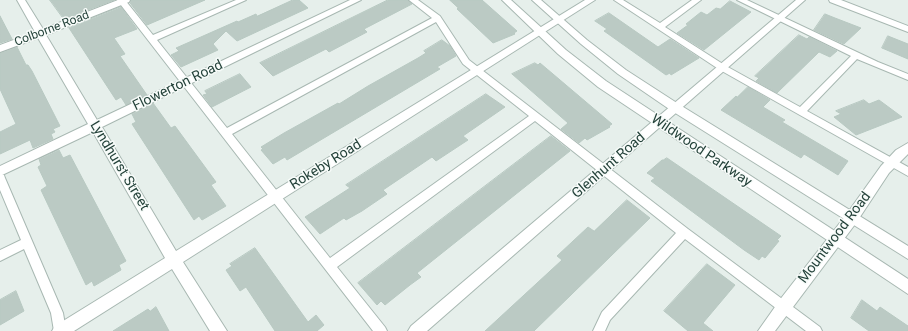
<!DOCTYPE html>
<html>
<head>
<meta charset="utf-8">
<style>
	body { margin:0 }
	canvas { display:block; background:#e6efeb }
</style>
</head>
<body>
<canvas width="908" height="331"></canvas>
<script>
const c = document.querySelector('canvas').getContext('2d');
c.lineJoin = 'round';
function paint(path, color) {
  c.fillStyle = color;
  c.fill(path, 'evenodd');
}
function trace(path, color, width, dash) {
  c.strokeStyle = color;
  c.lineWidth = width;
  c.lineCap = dash ? 'butt' : 'round';
  c.setLineDash(dash || []);
  c.stroke(path);
}
function label(font, color, halo, rows, align = 'center') {
  c.font = font + ' Roboto,sans-serif';
  c.lineWidth = 3;
  c.setLineDash([]);
  c.textBaseline = 'middle';
  c.strokeStyle = halo;
  c.fillStyle = color;
  for (const [text, x, y, turn = 0] of rows) {
    c.save();
    c.translate(x, y);
    c.rotate((+turn || 0) * Math.PI / 180);
    c.textAlign = isNaN(turn) ? turn : align;
    if (halo) c.strokeText(text, 0, 0);
    c.fillText(text, 0, 0);
    c.restore();
  }
}
const building = new Path2D(`
	M50,0H114L64,19Z
	M131,0H205L147,25L130,3Z
	M293,0H299L308,8L237,41L226,31L213,44L218,50L181,67L171,55L179,51L176,48L237,21L238,22L256,14L257,16Z
	M388,0H408L412,4L364,29L367,32L329,52L326,49L273,76L260,63Z
	M450,0H482L517,31L514,33L515,34L493,43L457,9L458,8Z
	M730,1L751,12L704,50L677,33L688,25L686,24L701,12L707,15L716,8L720,9Z
	M121,7L137,29L114,38L125,54L120,56L147,95L126,105L121,97L116,100L69,28Z
	M609,13L658,47L670,39L699,58L671,75L670,73L666,75L604,31L607,29L595,21Z
	M825,14L835,18L861,28L844,44L814,30Z
	M0,16L12,39L0,43Z
	M799,35L807,39L809,37L837,51L830,57L819,52L777,93L756,81L759,78L755,76Z
	M888,36L908,44V59L882,48Z
	M442,40L450,46L456,56L437,67L440,69L287,160L285,157L273,164L261,150L263,149L261,147L284,133L338,103L339,104L368,86L418,58L426,53L424,51Z
	M17,47L26,65H28L32,71L60,126L53,129L55,132L51,134L53,139L33,148L30,140L0,154V132L16,124L0,89V53Z
	M535,63L538,65L540,63L612,124L609,126L610,127L587,140L585,138L579,143L561,129L568,123L512,74Z
	M240,74L251,87L212,107L203,95L207,94L205,91Z
	M748,87L770,100L763,107L785,120L782,122L848,161L838,175L804,154L801,158L721,110L736,96L737,97Z
	M486,94L505,107L463,136L468,140L436,161L432,157L383,190L387,194L362,211L346,220L344,218L320,234L305,217L350,188L346,185Z
	M864,100L869,104L879,100L902,117L856,135L834,117L841,114L836,111Z
	M153,103L171,128L175,126L216,182L211,185L226,206L202,220L199,216L194,220L132,124L136,122L132,114Z
	M551,136L570,151L417,273L421,277L410,285L385,305L381,301L377,305L358,283Z
	M59,150L63,158L70,155L126,261L119,265L121,270L94,286L92,281L86,285L41,190L47,186L38,167L41,165L39,159Z
	M667,158L781,236L777,240L779,241L765,258L762,256L759,260L744,250L651,181L655,178L647,173L662,160H663Z
	M627,200L650,218L534,331H485L562,260L557,256L588,227L594,231Z
	M255,248L308,322L316,315L324,325L317,331H275L246,287L240,291L226,270L232,266L230,264Z
	M707,264L735,285L703,323L713,331H688L664,311Z
	M16,291L24,311L0,325V300Z
	M862,300L877,311L880,307L908,326V331H869L851,318Z
	M156,307L169,331H113L148,309L150,311Z`);
paint(building, '#bbcac4');
trace(building, '#b8c9c2', 1);
const service = new Path2D(`
	M117,0H125L153,35L236,0H246L157,40L227,128L432,18L409,0H418L440,16L469,60L688,229L820,327L822,331H806L685,239L610,320L605,331H593L602,312L676,233L535,121L337,267L385,327L387,331H373ZM436,22L463,64L529,116L330,258L232,134Z
	M614,0H623L660,23L692,0H701L665,27L726,66L800,107L851,56L737,0H747L878,62L908,74V80L857,59L807,111L908,167V176L720,70Z
	M0,174L4,175L5,178L63,313L66,331H54L51,313L24,249L0,261V250L21,240L0,190Z`);
const minor = new Path2D(`
	M17,0H25L43,29L118,0H130L129,2L46,35L97,120L350,0H361L102,127L176,251L585,0H595L183,262L227,331H210L172,269L74,331H52L55,326L165,258L93,132L0,176V166L88,124L38,38L0,52V45L35,32Z
	M796,0H805L427,331H408L411,326Z
	M829,0H841L908,26V32L830,2Z
	M908,143V154L889,173L856,223L775,331H758L782,297L846,215L881,166L896,150Z`);
const tertiary = new Path2D(`
	M502,0H511L566,50L606,81L908,279V294L598,87L558,54Z
	M532,0H541L587,40L626,70L680,105L908,246V259L672,111L618,74L581,44Z`);
trace(service, '#a8b8b2', 2);
trace(minor, '#a8b8b2', 2);
trace(tertiary, '#a8b8b2', 2);
paint(service, '#fff');
paint(minor, '#fff');
paint(tertiary, '#fff');
label('12px', '#24423a', '#f7fbf9', [
	["Colborne Road",52,29,-21]
]);
label('14px', '#24423a', '#f7fbf9', [
	["Flowerton Road",178,86,-26],
	["Wildwood Parkway",701,151,34],
	["Rokeby Road",326,165,-32],
	["Lyndhurst Street",119,166,59],
	["Glenhunt Road",609,166,-41],
	["Mountwood Road",835,238,-53]
]);
</script>
</body>
</html>
